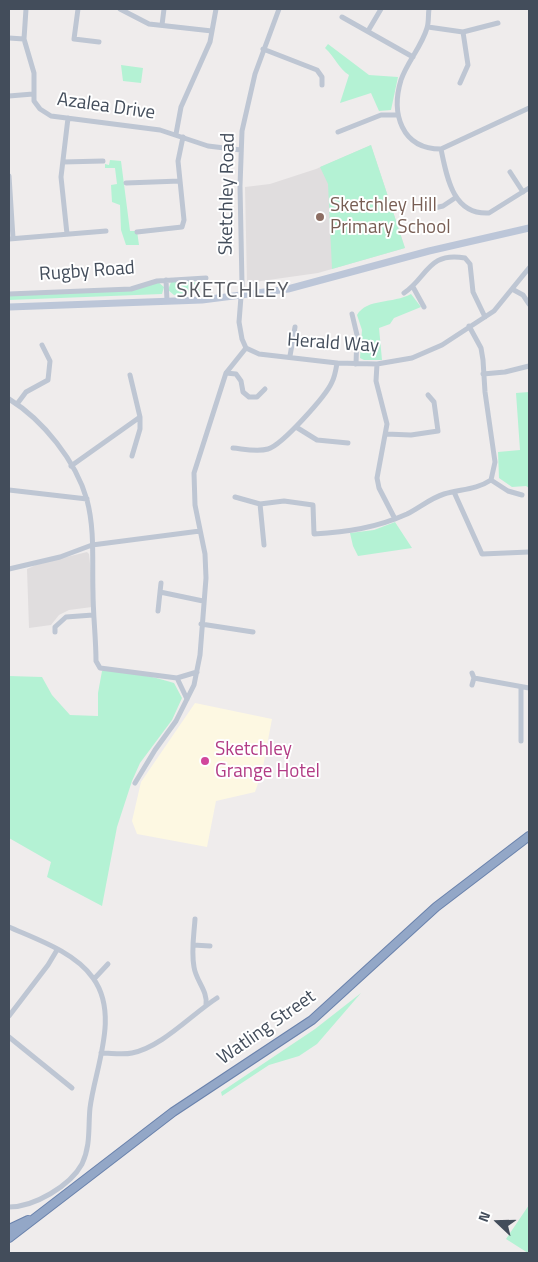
<!DOCTYPE html>
<html>
<head>
<meta charset="utf-8">
<style>
	body { margin:0 }
	#map { position:relative; width:538px; height:1262px; overflow:hidden; background:#efecec; font-family:"Titillium Web",sans-serif }
	canvas { display:block }
	.frame { position:absolute; inset:0; border:10px solid #434d5b; pointer-events:none }
	.north { position:absolute; left:473px; top:1197px; width:50px; height:50px; -webkit-text-stroke:4px #fff; paint-order:stroke; rotate:291deg; font-size:14px; font-weight:700; line-height:20px; text-align:center; color:#434d5b }
	.north::after { content:''; display:block; margin:auto; width:18px; height:22px; background:#434d5b; clip-path:polygon(50% 0,100% 100%,50% 72%,0 100%) }
</style>
</head>
<body>
<div id="map">
<canvas width="538" height="1262"></canvas>
<div class="frame"></div>
<div class="north">N</div>
</div>
<script>
const c = document.querySelector('canvas').getContext('2d');
c.lineJoin = 'round';
function paint(path, color) {
  c.fillStyle = color;
  c.fill(path, 'evenodd');
}
function trace(path, color, width, dash) {
  c.strokeStyle = color;
  c.lineWidth = width;
  c.lineCap = dash ? 'butt' : 'round';
  c.setLineDash(dash || []);
  c.stroke(path);
}
function label(font, color, halo, rows, align = 'center') {
  c.font = font + ' "Titillium Web",sans-serif';
  c.lineWidth = 4;
  c.setLineDash([]);
  c.textBaseline = 'middle';
  c.strokeStyle = halo;
  c.fillStyle = color;
  for (const [text, x, y, turn = 0] of rows) {
    c.save();
    c.translate(x, y);
    c.rotate((+turn || 0) * Math.PI / 180);
    c.textAlign = isNaN(turn) ? turn : align;
    if (halo) c.strokeText(text, 0, 0);
    c.fillText(text, 0, 0);
    c.restore();
  }
}
paint(new Path2D(`
	M195,703L272,719L262,772L255,792L216,801L207,847L137,834L132,821L141,782Z`), '#fdf8e2');
paint(new Path2D(`
	M371,145L405,248L318,273L247,283L245,187L270,184L316,169Z
	M87,552L89,554L92,582V607L69,610L59,615L51,625L29,628L27,569L38,564Z`), '#e0ddde');
paint(new Path2D(`
	M328,44L369,75L398,77L391,110L379,111L371,93L340,103L349,75C339,69 335,57 325,48Z
	M121,65L143,68L141,83L123,81Z
	M371,145L405,248L332,269L328,184L320,167Z
	M110,160L121,161L130,231H137L139,245H126L121,230L120,205L112,202L111,185L117,184L115,168H105V164L109,165Z
	M192,280L198,285L200,293L174,295L168,290L171,282Z
	M158,282L164,287L162,294L9,300V295L131,290Z
	M411,294L421,307L394,318L390,324L379,328L382,360H364L360,358L362,330L357,315C367,298 393,304 411,294Z
	M529,392V488L526,486L512,487L499,478L498,452L520,450L516,393Z
	M395,522L412,548L358,556L353,546L350,533L374,530Z
	M102,671C126,670 152,676 174,683L182,698L172,720L140,763L132,781L117,827L102,906L47,877L51,862L9,838V676L42,677L52,695L70,715L98,716V693Z
	M361,993L317,1044L299,1056L269,1065L222,1096L221,1092L315,1029Z
	M529,1205V1253H528L506,1239Z`), '#b4f2d4');
const trunk = new Path2D(`
	M9,1229L28,1220
	M9,1238L173,1112L312,1020L436,907L529,836`);
trace(trunk, '#6a82ac', 10);
trace(new Path2D(`
	M26,9L24,39L34,73V101L40,109L51,116L160,130L208,146L241,150
	M78,9L74,39L99,42
	M120,9L149,24L212,31
	M279,9L255,74L242,131L240,186L242,284L239,322L242,339L246,348L259,354L337,363L377,364L412,358L442,345L494,311L529,268
	M429,9C428,15 429,22 427,28C422,46 407,62 401,80C391,113 401,149 441,149L529,108
	M342,17L413,57
	M162,25L164,9
	M428,27L463,32L468,65L460,83
	M368,31L381,9
	M463,32L498,23
	M9,38L24,39
	M263,49L317,70L322,77V85
	M9,96L33,94
	M338,132L381,115H397
	M176,134L181,107L210,42L216,9
	M441,149C447,178 453,215 489,213L529,188
	M63,162L103,161
	M510,172L523,192
	M9,176L13,238
	M126,183L180,181
	M426,210L443,206L455,198
	M137,232L182,227L184,220L178,161L183,137
	M67,234L61,177L68,118
	M9,239L106,231
	M166,280L167,301
	M413,287L424,307
	M512,289L523,295L529,304
	M404,293C427,278 428,251 465,258L470,264L473,292L485,317
	M9,294L131,289L157,281L206,278
	M352,314L357,335L356,364
	M290,356L295,327
	M377,364L376,381L387,424L377,478L379,488L395,519
	M226,373L236,374L241,381L243,392L249,397H257L265,389
	M483,374L505,372L529,366
	M9,399C43,420 76,461 87,500C95,530 92,562 93,592C93,615 96,638 96,661L100,668L177,678L187,699
	M17,404L26,392L48,380L50,361L42,345
	M296,427L317,440L348,443
	M386,434L411,435L438,431L434,402L428,395
	M233,448C244,449 257,452 268,449C282,445 326,396 332,382C335,376 336,369 337,363
	M132,456L140,429V417
	M71,466L140,417L130,375
	M491,480L508,491L522,495
	M9,490L87,499
	M454,492L482,554L529,552
	M235,497L260,504
	M264,545L260,504L284,501L313,505L314,534C347,532 376,528 407,514C419,508 431,498 444,494C460,489 476,490 491,480L495,462L485,392L483,360L481,348L469,326
	M9,569L60,557L92,545L200,531
	M160,592L161,583
	M158,611L160,592L203,601
	M201,624L253,632
	M55,632V627L66,617L93,615
	M472,673L474,678L472,685
	M177,678L197,672
	M474,678L529,688
	M521,687V741
	M135,783L155,750L176,721L194,685L200,655L206,578L205,554L195,505L194,473L226,373L246,348
	M195,919C194,935 191,951 194,967C196,981 208,991 206,1005
	M9,927C36,939 75,952 93,978C120,1015 95,1068 90,1108C88,1127 91,1145 82,1164C70,1186 34,1207 9,1207
	M193,945L210,946
	M94,979L108,964
	M9,1016L48,965L57,950
	M9,1037L72,1088
	M101,1053C111,1053 123,1055 132,1053C162,1047 192,1014 217,998`), '#bec6d3', 5);
trace(new Path2D(`
	M9,307L202,300L288,289L429,251L529,228`), '#bcc6d8', 7);
trace(trunk, '#93a7c7', 8);
for (const [x, y, r, color] of [
	[320,217,5,"#8d6e63"],
	[205,761,5,"#d1479c"]
]) {
  const dot = new Path2D();
  dot.arc(x, y, r, 0, 2 * Math.PI);
  c.fillStyle = color;
  c.fill(dot);
  trace(dot, '#fff', 2);
}
label('19px', '#434d5b', '#fff', [
	["Azalea Drive",106,107,8],
	["Sketchley Road",228,194,-89],
	["Rugby Road",87,272,-4],
	["Herald Way",333,344,4],
	["Watling Street",267,1028,-35]
]);
label('19px', '#785e54', '#fff', [
	["Sketchley Hill",330,206],
	["Primary School",330,228]
], 'left');
label('19px', '#b23c85', '#fff', [
	["Sketchley",215,750],
	["Grange Hotel",215,772]
], 'left');
c.letterSpacing = '1px';
label('21px', '#585b62', '#fff', [
	["SKETCHLEY",233,292]
]);
c.letterSpacing = '0px';
</script>
</body>
</html>
